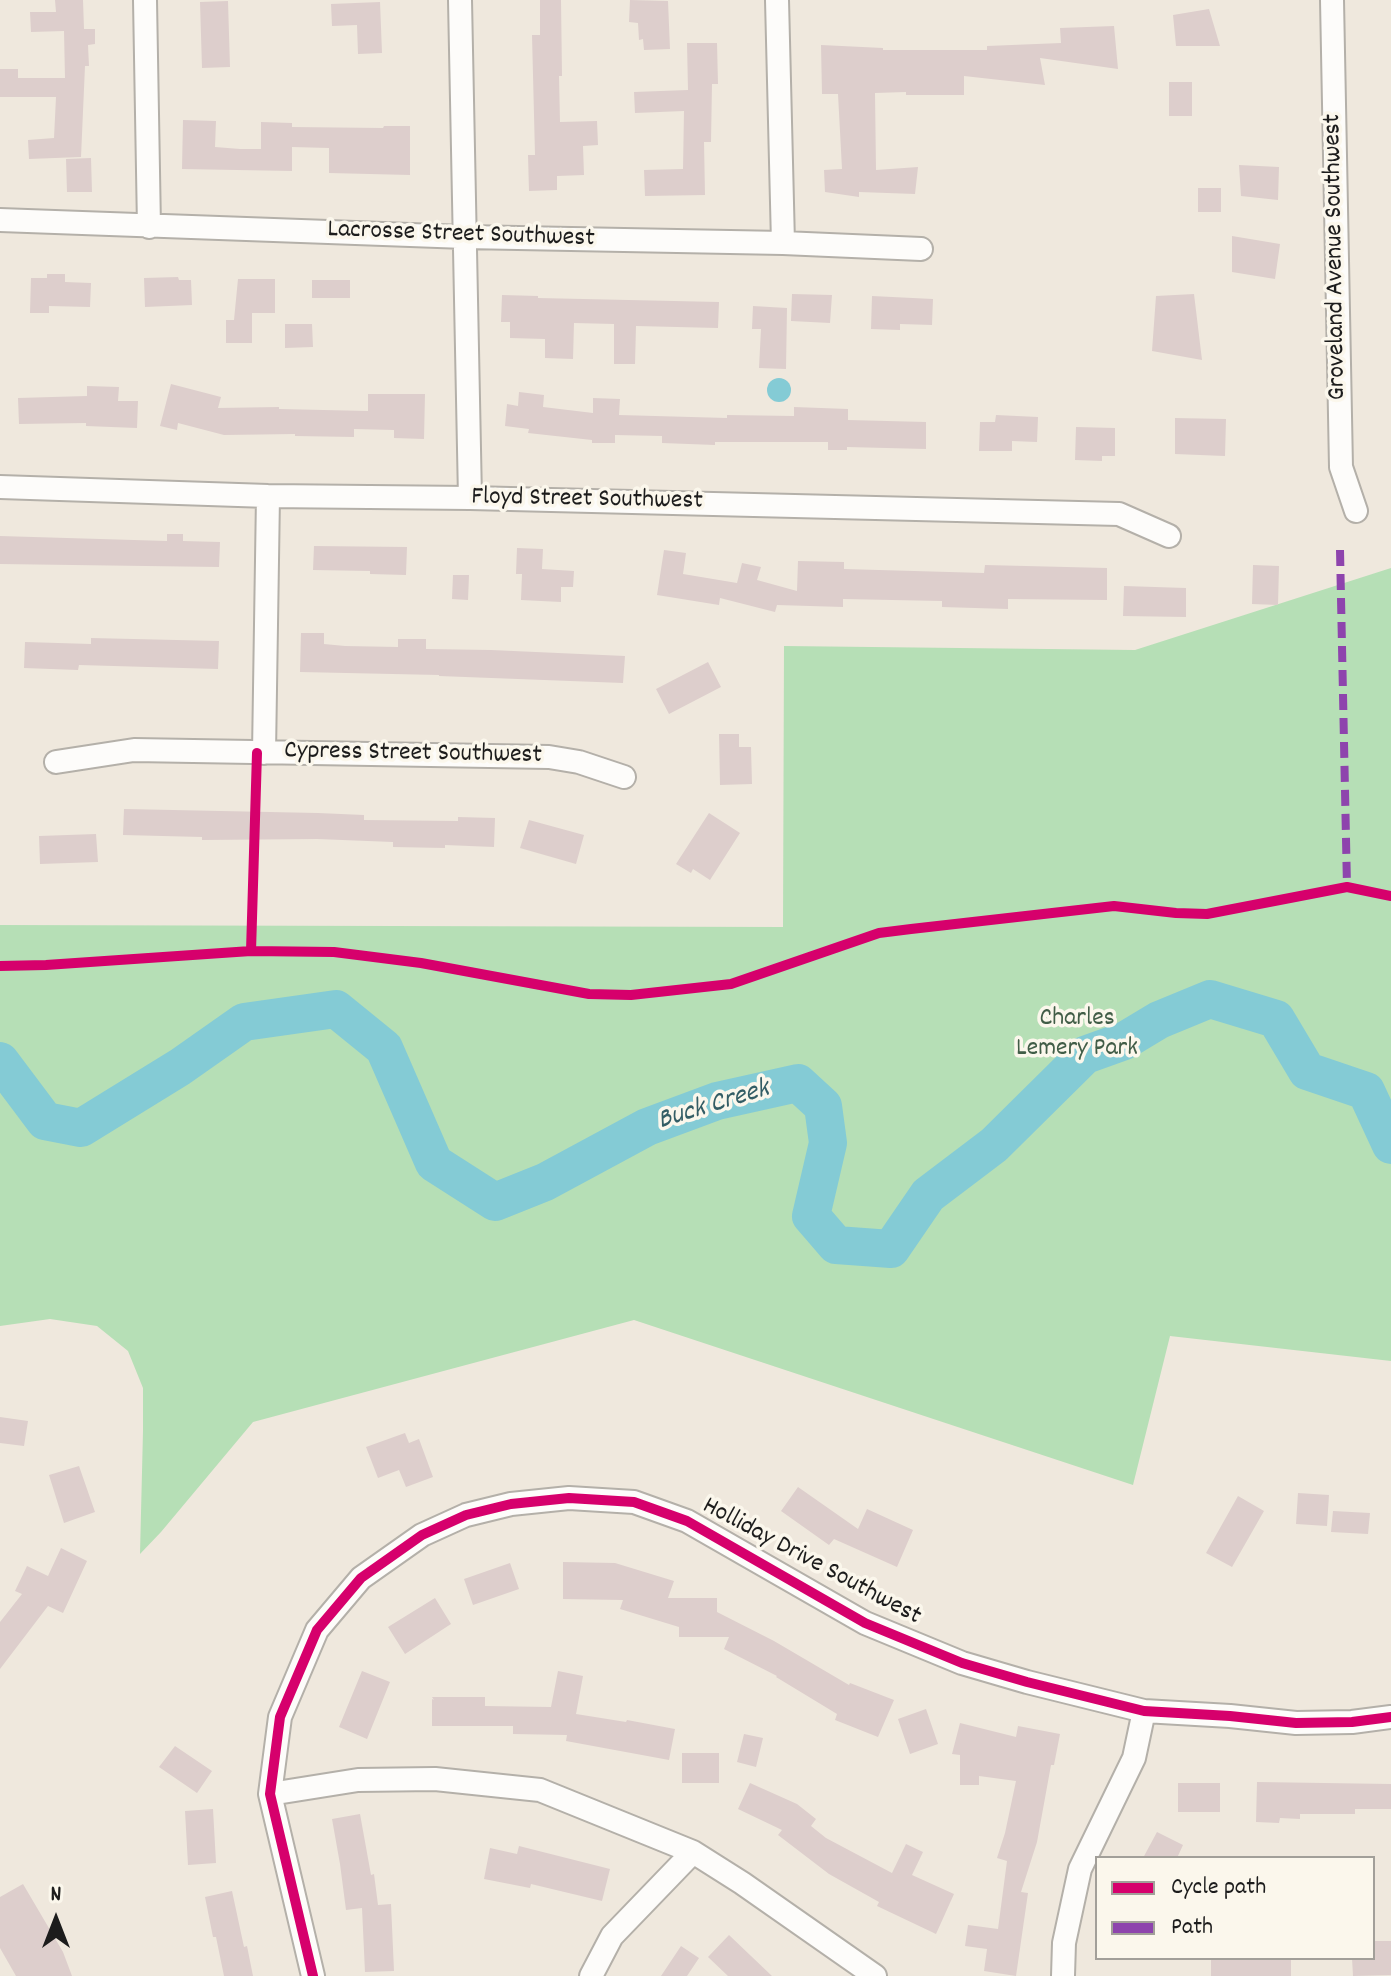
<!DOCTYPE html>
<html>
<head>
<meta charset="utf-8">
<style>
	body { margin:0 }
	#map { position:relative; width:1391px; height:1976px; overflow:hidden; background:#efe8dd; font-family:Dekko,sans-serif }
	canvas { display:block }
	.legend { position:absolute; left:1095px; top:1856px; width:280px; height:104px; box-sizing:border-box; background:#fbf7ec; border:2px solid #a29f99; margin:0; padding:10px 14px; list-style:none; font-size:24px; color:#1c1c1c }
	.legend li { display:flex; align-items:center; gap:16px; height:40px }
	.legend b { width:40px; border:2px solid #a29f99 }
	.north { position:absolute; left:16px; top:1880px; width:80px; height:80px; -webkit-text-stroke:6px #fbf7ec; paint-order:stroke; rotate:0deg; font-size:22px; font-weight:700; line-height:32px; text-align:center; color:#1c1c1c }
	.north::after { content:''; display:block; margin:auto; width:28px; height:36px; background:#1c1c1c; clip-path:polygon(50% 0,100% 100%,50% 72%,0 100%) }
</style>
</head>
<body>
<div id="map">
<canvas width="1391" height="1976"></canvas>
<ul class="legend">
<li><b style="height:10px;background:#d6006c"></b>Cycle path</li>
<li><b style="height:10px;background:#8e44ad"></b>Path</li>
</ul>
<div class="north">N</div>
</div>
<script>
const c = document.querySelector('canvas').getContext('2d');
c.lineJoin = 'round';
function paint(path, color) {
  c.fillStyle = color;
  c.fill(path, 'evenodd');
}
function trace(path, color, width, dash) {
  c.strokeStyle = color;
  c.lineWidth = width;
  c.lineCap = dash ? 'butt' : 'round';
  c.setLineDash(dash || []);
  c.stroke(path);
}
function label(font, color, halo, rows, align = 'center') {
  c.font = font + ' Dekko,sans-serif';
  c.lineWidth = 7;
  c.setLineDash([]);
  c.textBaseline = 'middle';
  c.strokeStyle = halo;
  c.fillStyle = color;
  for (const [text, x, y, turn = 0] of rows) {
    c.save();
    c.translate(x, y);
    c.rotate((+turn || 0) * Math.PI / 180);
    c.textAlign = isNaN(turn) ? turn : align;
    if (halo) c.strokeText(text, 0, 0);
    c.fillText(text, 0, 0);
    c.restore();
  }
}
paint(new Path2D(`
	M1391,568V1361L1170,1336L1133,1485L634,1320L253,1422L161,1532L140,1554L143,1431V1388L128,1351L97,1326L50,1319L0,1326V925L783,927L784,646L1135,650Z`), '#b6dfb6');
paint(new Path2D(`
	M767 390a12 12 0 1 1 24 0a12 12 0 1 1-24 0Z`), '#84cbd5');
trace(new Path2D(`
	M0,1061L45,1121L81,1128L180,1067L244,1022L336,1009L384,1048L434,1163L495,1202L545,1182L647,1127L717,1101L798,1083L823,1106L828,1143L811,1216L836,1245L891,1249L928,1195L994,1145L1085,1055L1124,1041L1159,1020L1210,999L1276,1019L1307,1071L1366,1091L1391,1145`), '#84cbd5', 38);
paint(new Path2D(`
	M55,0H83L84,29H95V44L88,45L89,66H85L81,157L29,159L28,140L54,138L56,97H0V69H18V78H65L64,31L31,32L30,12H56Z
	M540,0H561L562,76H559L560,122L597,121L598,145L583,146L584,175L557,176V190L529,191L528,155H535L532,35H540Z
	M630,0L668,1L670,49L644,50L643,39L639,40L638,23L629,22Z
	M228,1L230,67L202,68L200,2Z
	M380,2L382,53L358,54L357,25L332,26L331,4Z
	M1209,9L1220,46H1176L1173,15Z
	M1114,26L1118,69L1040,58L1045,85L964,76V95H906V92L875,93L876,170L918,167L915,194L859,192V197L825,192L824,170L842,169L838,94H822L821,45L883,48V50H987V46L1061,43L1060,28Z
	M687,43H717L718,84H712L711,142H704L705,195L645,196L644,170L683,169L684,111L635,113L634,92L688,90Z
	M1169,82H1192V116H1169Z
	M183,120L216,121L215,147L240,149H261V122L292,123V127L383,128L384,126H410V175L329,173V148L292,147V171L182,169Z
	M91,158L92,192H67L66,159Z
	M1239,165L1279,167L1278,200L1241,196Z
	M1198,188H1221V212H1198Z
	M1232,236L1280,244L1275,279L1232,272Z
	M47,274H65V282L91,283L90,307L49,306V313H30L31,278H47Z
	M178,277L179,280H191L192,305L145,307L144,278Z
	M238,279H275V313H252V343H226V320H234Z
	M312,280H350V298H312Z
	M792,294L832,295L830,323L791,321Z
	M1194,294L1202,360L1152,351L1156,296Z
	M502,295L538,296V298L719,302L718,328L636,326L635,364H614V324L574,323L573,359L545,358V339L510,338V322H501Z
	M872,296L933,299L932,325L900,324V330L871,329Z
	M753,306L787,308L786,369L759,368L761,329H752Z
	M285,324H312L313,347L285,348Z
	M171,384L221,397L218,408L279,407V409L368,411V394H425L424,439L394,438V430L354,429V437L295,436V434L224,435L178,423L177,430L160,426Z
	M87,386L119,387L118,401H138L137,428L86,426V423L19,424L18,398L87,396Z
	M519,392L544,395L543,407L593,413V398L620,399L619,415L727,418V415L794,416V407L848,409V420L926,422V449L847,447V450H828V442H715V445L662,443V436L615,435V443H592V440L528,433L529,429L505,426L507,404L518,406Z
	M996,415L1038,417L1037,442L1012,441V451H979L980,422H995Z
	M1175,418L1226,419L1225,456L1175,454Z
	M1076,427L1115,428V456H1102V461L1075,460Z
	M167,534H183V541L220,542L219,567L0,564V536L167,541Z
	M314,546L407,547L406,575L370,574V571L313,570Z
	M517,548L543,549L542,569L574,571L573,587H561V602L521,600L522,574H516Z
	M664,550L686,553L683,574L737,583L742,563L761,567L757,580L797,591L798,561L844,562V569L984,573L985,565L1107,568V600L1008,599V609L942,607V601L843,599V607L777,605L775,612L720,598L719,605L657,595Z
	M1253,565L1279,566L1278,605L1252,604Z
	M453,575H469L468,600L452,599Z
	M1124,586L1186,588V617L1123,616Z
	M301,633H324V644L345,646L398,647V639H426V649L491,650L625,656L623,683L439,676V675L300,672Z
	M91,638L219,641L218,669L79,665L78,670L24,668L25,642L91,644Z
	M708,662L721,687L669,714L656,689Z
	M719,734H739V747H751L752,784L720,785Z
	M124,809L318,813L364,815V820L458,821V817L495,818L494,847L445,845V848L393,847V842L317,839L202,840V837L123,835Z
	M709,813L740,833L710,880L693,869L691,873L676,864Z
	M529,820L584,835L576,864L520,848Z
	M96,834L98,862L40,864L39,836Z
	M0,1417L28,1421L24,1446L0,1443Z
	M405,1433L409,1443L419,1439L433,1477L406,1487L399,1470L378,1478L366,1447Z
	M79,1466L95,1512L64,1523L49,1475Z
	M798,1487L858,1529L867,1509L913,1530L897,1567L834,1539L829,1545L781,1511Z
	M1298,1493L1329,1495L1327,1526L1296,1524Z
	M1238,1496L1264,1511L1232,1567L1206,1553Z
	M1333,1511L1370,1513L1368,1534L1331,1532Z
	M61,1548L87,1561L63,1613L48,1606L0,1669V1622L22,1594L15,1591L27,1566L48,1576Z
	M563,1562L615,1563L674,1581L668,1598H717V1612L774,1641L849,1685L850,1683L894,1700L878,1737L835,1720L837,1714L776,1677L777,1676L724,1649L729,1637H679V1627L620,1609L623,1600L563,1599Z
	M510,1563L519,1589L473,1605L464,1579Z
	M435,1598L451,1624L405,1654L388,1627Z
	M362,1671L390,1682L367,1739L339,1727Z
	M558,1671L583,1676L576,1714L626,1722L627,1720L675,1729L669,1760L566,1741L567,1735L513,1734V1726H432V1699L434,1700L432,1697H485V1706L551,1707Z
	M926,1709L938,1744L910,1754L898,1719Z
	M960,1723L1016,1737L1018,1726L1060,1734L1054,1765H1051L1037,1842L1021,1892L1028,1893L1016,1976L984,1971L987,1949L965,1946L968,1925L998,1929L1007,1861L997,1858L1005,1833L1016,1781L979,1776V1785H960V1755L952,1754Z
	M744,1734L763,1738L756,1767L737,1762Z
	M175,1746L212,1771L197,1793L159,1767Z
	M682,1753H719V1783H682Z
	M1257,1782L1391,1784V1809H1355V1814H1300V1819L1280,1818L1279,1823L1256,1822Z
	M750,1783L797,1804L816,1819L811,1826L826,1838L892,1873L906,1844L923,1852L912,1875L954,1894L936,1934L877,1906L879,1902L829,1874L778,1835L782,1830L738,1809Z
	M1178,1783H1220V1812H1178Z
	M213,1809L216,1863L188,1865L185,1811Z
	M360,1814L371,1875L374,1874L378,1905L391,1904L394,1971L365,1972L362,1908L346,1910L340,1864L332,1819Z
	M1157,1832L1183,1845L1177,1858H1143Z
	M519,1846L610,1869L602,1901L531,1884L530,1888L484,1879L490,1848L517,1854Z
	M23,1884L63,1952L72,1976H16L0,1948V1897Z
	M232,1891L244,1947L247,1946L253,1976H224L216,1937H213L205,1897Z
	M729,1935L772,1976H728L708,1957Z
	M1373,1941H1391V1975L1353,1976L1352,1958H1373Z
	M681,1946L699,1958L687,1976H661Z
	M1211,1958H1291V1976H1211Z`), '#ddcecc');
const minor = new Path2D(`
	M145,0L149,227
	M460,0L470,498
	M777,0L783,243
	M1332,0L1341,467L1356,511
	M0,220L465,237L783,243L921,249
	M0,487L268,496L470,498L1119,514L1169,536
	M264,753L268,496
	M56,762L134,750L549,757L579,762L624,777
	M270,1794L358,1780L435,1779L540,1790L693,1852L742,1883L875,1976
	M313,1976L270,1794L280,1717L317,1630L361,1578L422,1535L466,1515L511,1504L569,1498L634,1502L687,1521L865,1623L962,1663L1027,1682L1144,1711L1230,1716L1296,1723L1352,1722L1391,1717
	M591,1976L612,1936L693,1852
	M1063,1976L1064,1943L1080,1869L1134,1758L1144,1711`);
trace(minor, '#b4b0a9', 26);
trace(minor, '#fdfcfa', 22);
trace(new Path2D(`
	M1340,550L1347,887`), '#8e44ad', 8, [16, 8]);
trace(new Path2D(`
	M251,951L257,753
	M0,966L46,965L251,951L334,952L421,963L589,994L631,995L731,984L879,933L911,929L1114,906L1176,913L1207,914L1347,887L1391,896
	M313,1976L270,1794L280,1717L317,1630L361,1578L422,1535L466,1515L511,1504L569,1498L634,1502L687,1521L865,1623L962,1663L1027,1682L1144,1711L1230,1716L1296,1723L1352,1722L1391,1717`), '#d6006c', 10);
label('26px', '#1c1c1c', '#fbf7ec', [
	["Lacrosse Street Southwest",461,236,2],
	["Groveland Avenue Southwest",1337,257,-91],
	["Floyd Street Southwest",587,501,1],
	["Cypress Street Southwest",413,755,1],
	["Holliday Drive Southwest",811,1563,28]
]);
label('26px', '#415d47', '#fbf7ec', [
	["Charles",1077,1020],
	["Lemery Park",1077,1050]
]);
label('italic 28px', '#335d65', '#fbf7ec', [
	["Buck Creek",714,1107,-17]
]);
</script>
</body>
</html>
